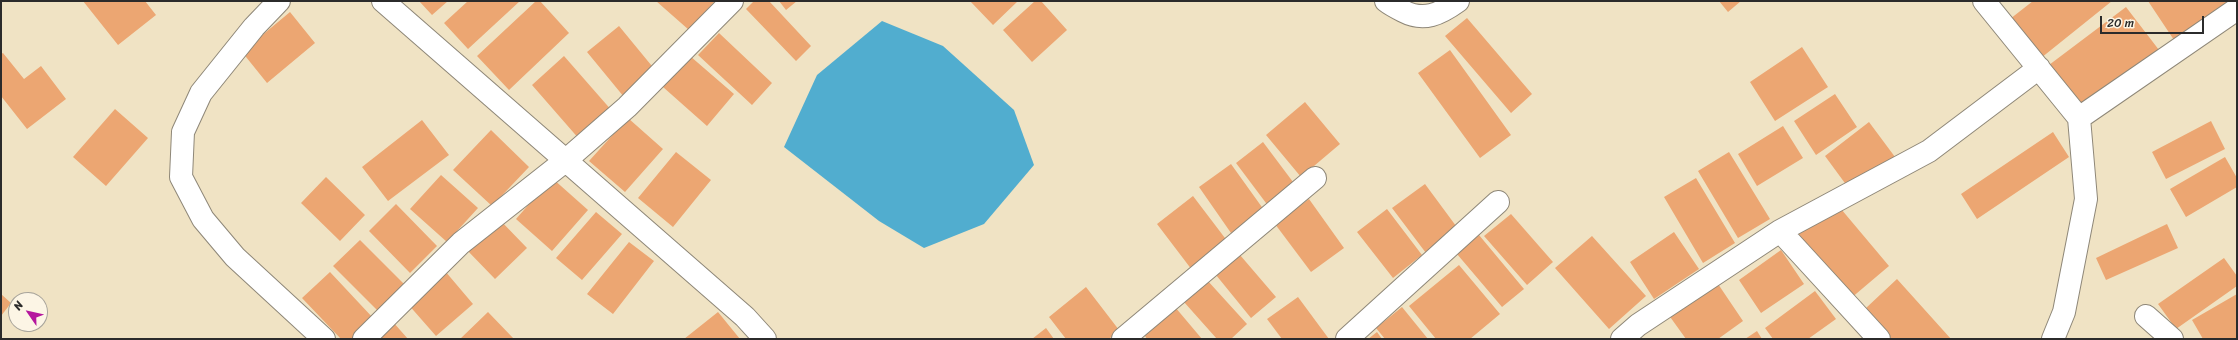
<!DOCTYPE html>
<html>
<head>
<meta charset="utf-8">
<style>
	body { margin:0 }
	#map { position:relative; width:2238px; height:340px; overflow:hidden; background:#f0e3c4; font-family:Sriracha,sans-serif }
	canvas { display:block }
	.frame { position:absolute; inset:0; border:2px solid #2b2b2b; pointer-events:none }
	.north { position:absolute; left:8px; top:292px; width:40px; height:40px; box-sizing:border-box; background:#fcf5e5; border:1px solid #a8a49b; border-radius:50%; rotate:304deg; font-size:11px; font-weight:700; line-height:16px; text-align:center; color:#2b2b2b }
	.north::after { content:''; display:block; margin:auto; width:14px; height:18px; background:#b5179e; clip-path:polygon(50% 0,100% 100%,50% 72%,0 100%) }
	.scale { position:absolute; left:2100px; top:16px; width:104px; height:18px; box-sizing:border-box; border:2px solid #2b2b2b; border-top:0; padding-left:5px; font-size:12px; line-height:14px; white-space:nowrap; color:#2b2b2b; -webkit-text-stroke:3px #fcf5e5; paint-order:stroke }
</style>
</head>
<body>
<div id="map">
<canvas width="2238" height="340"></canvas>
<div class="frame"></div>
<div class="north">N</div>
<div class="scale">20 m</div>
</div>
<script>
const c = document.querySelector('canvas').getContext('2d');
c.lineJoin = 'round';
function paint(path, color) {
  c.fillStyle = color;
  c.fill(path, 'evenodd');
}
function trace(path, color, width, dash) {
  c.strokeStyle = color;
  c.lineWidth = width;
  c.lineCap = dash ? 'butt' : 'round';
  c.setLineDash(dash || []);
  c.stroke(path);
}
paint(new Path2D(`
	M882,21L943,46L1014,110L1034,165L984,224L924,248L879,221L784,147L817,75Z`), '#51adcf');
paint(new Path2D(`
	M83,1H145L156,15L118,45Z
	M419,1H448L432,15Z
	M468,1H520L468,49L444,23Z
	M536,1H540L569,33L509,90L477,56Z
	M656,1H715L689,30Z
	M754,1H769L811,46L796,61L746,9Z
	M779,1H797L786,10Z
	M970,1H1018L993,25Z
	M1035,1H1041L1067,30L1032,62L1003,30Z
	M1719,1H1741L1728,12Z
	M2033,1H2112L2041,58L2010,19Z
	M2148,1H2237L2176,43Z
	M2126,7L2159,50L2081,109L2049,65Z
	M290,12L315,43L267,83L242,52Z
	M1467,18L1532,94L1511,113L1445,36Z
	M619,26L656,71L624,97L587,52Z
	M719,33L772,83L752,105L698,55Z
	M1802,47L1828,87L1775,121L1750,82Z
	M1450,50L1511,135L1480,158L1418,73Z
	M3,53L24,79L41,66L66,99L27,129L1,96V54Z
	M564,56L613,112L580,140L532,85Z
	M690,56L734,94L707,126L663,87Z
	M1835,94L1857,127L1816,155L1794,121Z
	M1305,102L1340,144L1301,177L1266,135Z
	M115,109L148,138L106,186L73,157Z
	M628,118L663,149L625,192L589,161Z
	M422,120L449,155L388,201L362,167Z
	M2211,121L2225,149L2166,179L2152,152Z
	M1869,122L1895,157L1850,190L1825,156Z
	M1783,126L1803,158L1757,186L1738,154Z
	M491,130L529,167L492,206L453,170Z
	M2053,132L2069,157L1977,219L1961,194Z
	M1263,142L1296,186L1269,207L1236,163Z
	M676,152L711,180L673,227L638,198Z
	M1729,152L1770,219L1738,238L1698,171Z
	M2225,157L2237,178V187L2186,217L2170,189Z
	M1231,164L1264,210L1231,233L1199,187Z
	M441,175L478,208L447,242L410,209Z
	M326,177L365,215L340,241L301,203Z
	M552,178L588,210L552,251L516,219Z
	M1696,178L1735,243L1703,263L1664,197Z
	M1425,184L1459,230L1426,253L1392,208Z
	M1193,196L1228,242L1192,270L1157,224Z
	M1309,199L1344,248L1311,272L1275,224Z
	M1836,203L1889,266L1850,299L1798,235Z
	M396,204L437,246L410,273L369,231Z
	M1387,209L1422,255L1393,278L1357,232Z
	M596,212L622,234L582,280L556,258Z
	M1511,214L1553,262L1527,285L1484,236Z
	M498,218L527,248L495,279L465,248Z
	M2167,224L2178,248L2106,280L2096,258Z
	M1674,232L1699,269L1654,299L1630,262Z
	M1479,235L1524,289L1502,307L1457,254Z
	M1592,236L1646,296L1609,329L1555,268Z
	M360,240L406,286L380,313L333,266Z
	M629,242L654,261L613,314L587,294Z
	M1781,250L1804,284L1761,313L1739,280Z
	M1240,255L1276,297L1251,318L1216,275Z
	M2224,258L2237,276V286L2176,329L2158,304Z
	M1459,265L1500,314L1470,339H1436L1409,306Z
	M445,271L473,304L436,336L407,303Z
	M330,272L374,319L352,339H341L302,298Z
	M1897,279L1951,339H1892L1866,308Z
	M1207,280L1247,324L1231,339H1217L1184,302Z
	M1716,281L1743,321L1718,339H1686L1668,314Z
	M1086,287L1119,330L1109,339H1066L1049,317Z
	M1815,291L1836,319L1808,339H1773L1765,328Z
	M1,294L11,303L1,316Z
	M2237,294V339H2203L2192,320Z
	M1298,297L1329,339H1282L1267,319Z
	M1175,307L1202,339H1147L1143,333Z
	M1402,307L1428,339H1385L1376,328Z
	M488,312L514,339H460Z
	M718,312L740,339H684Z
	M393,322L408,339H374Z
	M1046,328L1054,339H1032Z
	M1757,331L1762,339H1745Z
	M1377,332L1382,339H1368Z`), '#eca672');
const minor = new Path2D(`
	M279,1L254,27L201,93L183,132L181,177L203,219L235,257L324,339
	M383,1L745,317L765,339
	M1386,1C1391,5 1397,8 1403,11C1424,22 1440,14 1458,1
	M1984,1L2079,118
	M1780,231L1879,339
	M2146,316L2172,339
	M364,339L461,243L565,161L627,107L732,1
	M1123,339L1315,178
	M1347,339L1498,202
	M1622,339L1638,325L1780,231L1929,151L2039,68
	M2053,339L2064,312L2086,199L2079,118L2237,9`);
trace(minor, '#8e8778', 24);
trace(minor, '#fff', 22);
</script>
</body>
</html>
